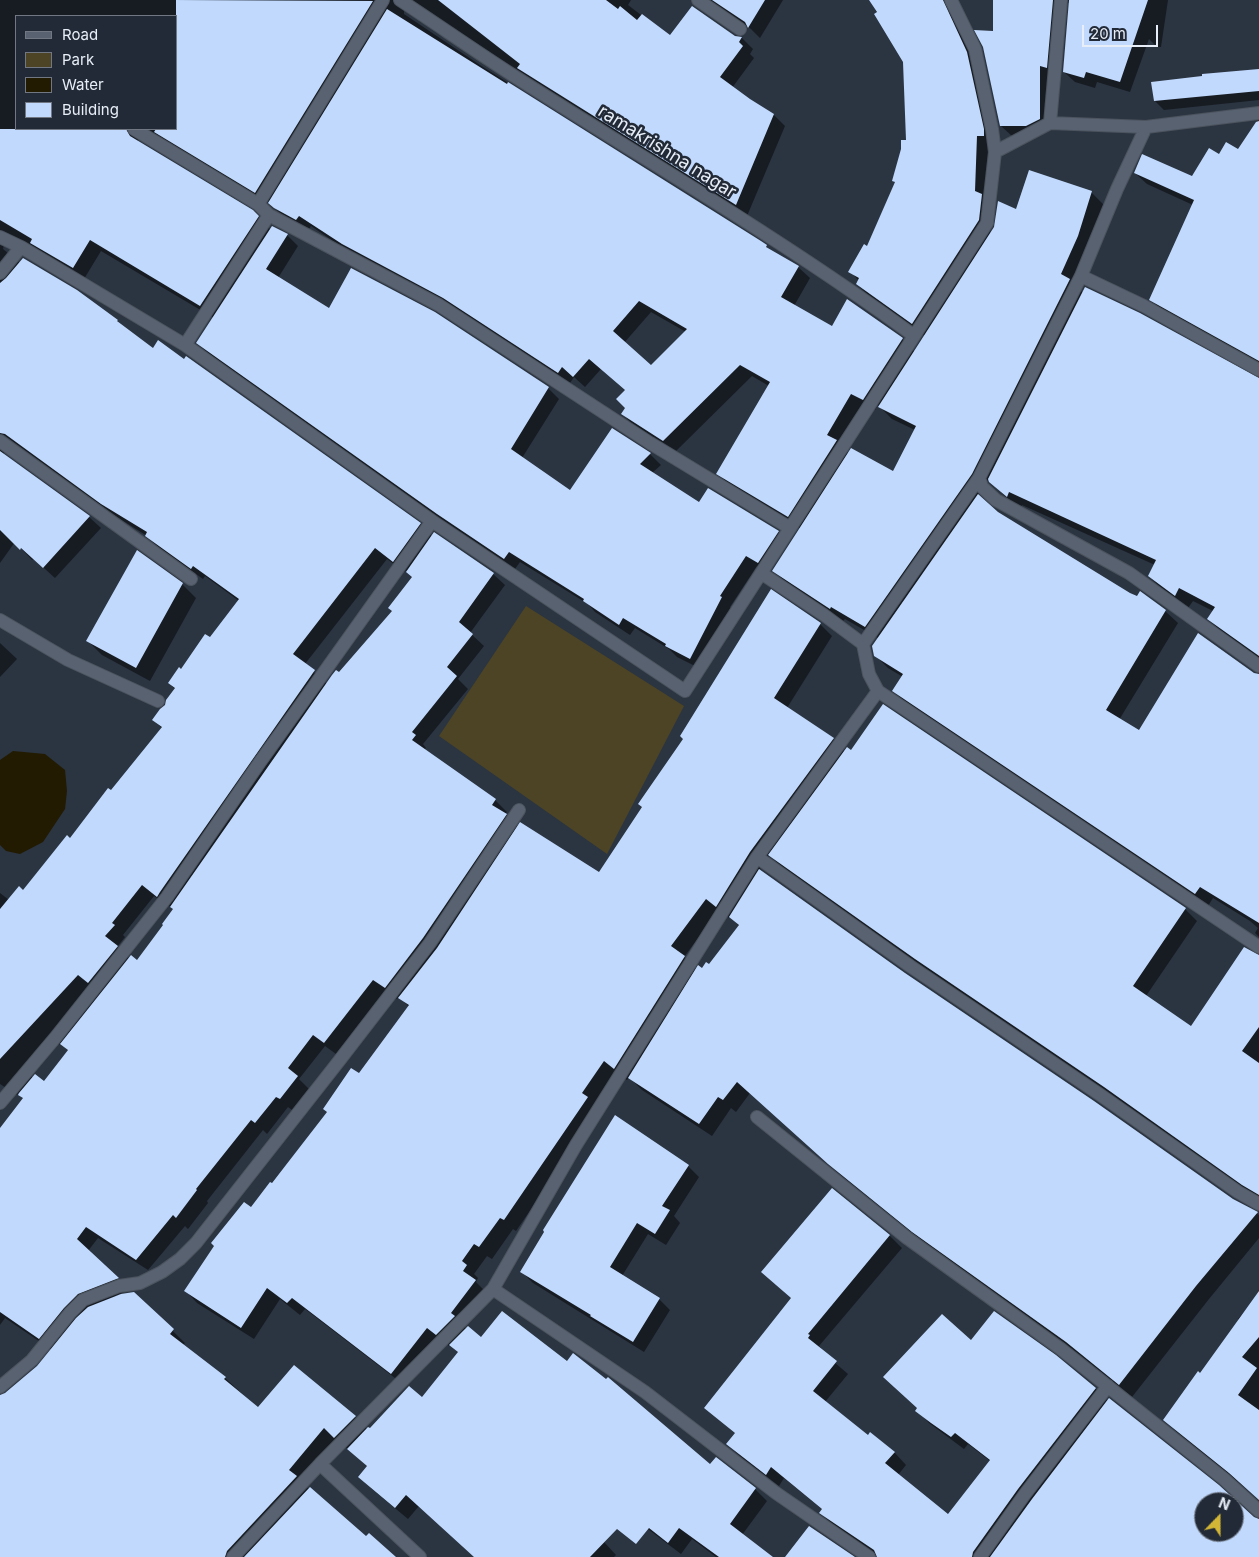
<!DOCTYPE html>
<html>
<head>
<meta charset="utf-8">
<style>
	body { margin:0 }
	#map { position:relative; width:1259px; height:1557px; overflow:hidden; background:#2b3441; font-family:Inter,sans-serif }
	canvas { display:block }
	.legend { position:absolute; left:15px; top:15px; width:162px; height:115px; box-sizing:border-box; background:#222a37; border:1px solid #717884; margin:0; padding:6px 9px; list-style:none; font-size:15px; color:#e8eef7 }
	.legend li { display:flex; align-items:center; gap:10px; height:25px }
	.legend b { width:25px; border:1px solid #717884 }
	.north { position:absolute; left:1194px; top:1492px; width:50px; height:50px; box-sizing:border-box; background:#222a37; border:1px solid #717884; border-radius:50%; rotate:22deg; font-size:14px; font-weight:700; line-height:20px; text-align:center; color:#e8eef7 }
	.north::after { content:''; display:block; margin:auto; width:18px; height:22px; background:#d3b635; clip-path:polygon(50% 0,100% 100%,50% 72%,0 100%) }
	.scale { position:absolute; left:1082px; top:25px; width:76px; height:22px; box-sizing:border-box; border:2px solid #e8eef7; border-top:0; padding-left:6px; font-size:15px; line-height:18px; white-space:nowrap; color:#e8eef7; -webkit-text-stroke:4px #222a37; paint-order:stroke }
</style>
</head>
<body>
<div id="map">
<canvas width="1259" height="1557"></canvas>
<ul class="legend">
<li><b style="height:6px;background:#586271"></b>Road</li>
<li><b style="height:14px;background:#4c4425"></b>Park</li>
<li><b style="height:14px;background:#221b01"></b>Water</li>
<li><b style="height:14px;background:#c0d9fd"></b>Building</li>
</ul>
<div class="north">N</div>
<div class="scale">20 m</div>
</div>
<script>
const c = document.querySelector('canvas').getContext('2d');
c.lineJoin = 'round';
function paint(path, color) {
  c.fillStyle = color;
  c.fill(path, 'evenodd');
}
function trace(path, color, width, dash) {
  c.strokeStyle = color;
  c.lineWidth = width;
  c.lineCap = dash ? 'butt' : 'round';
  c.setLineDash(dash || []);
  c.stroke(path);
}
function label(font, color, halo, rows, align = 'center') {
  c.font = font + ' Inter,sans-serif';
  c.lineWidth = 5;
  c.setLineDash([]);
  c.textBaseline = 'middle';
  c.strokeStyle = halo;
  c.fillStyle = color;
  for (const [text, x, y, turn = 0] of rows) {
    c.save();
    c.translate(x, y);
    c.rotate((+turn || 0) * Math.PI / 180);
    c.textAlign = isNaN(turn) ? turn : align;
    if (halo) c.strokeText(text, 0, 0);
    c.fillText(text, 0, 0);
    c.restore();
  }
}
paint(new Path2D(`
	M526,606L684,706L607,854L439,736Z`), '#4c4425');
paint(new Path2D(`
	M13,751L45,754L65,770L67,791L65,809L43,842L20,854L6,851L0,845V760Z`), '#221b01');
paint(new Path2D(`
	M0,0H631L628,5L670,37L742,38L753,49L750,54L754,58L732,88L774,115L785,126L747,216L531,80L417,4L404,8V14L480,65L760,242L773,253L798,267L810,278L794,306L832,328L902,339L915,352L925,336L869,296L857,284L859,281L850,271L868,248L896,183L893,180L907,141L904,62L870,0H951L978,64L988,147L987,200L993,207L990,236L1017,211L1091,192L1104,205L1075,285L1083,293L1259,379V658L1222,632L1208,619L1213,611L1193,601L1188,608L1162,589L1149,576L1155,565L1022,505L1020,509L1004,495L990,482L989,478L978,496L998,513L1130,594L1165,611L1178,623L1119,720L1139,732L1254,674H1259V937L1255,933L1258,928L1250,921L1213,898L1208,906L906,703L894,691L903,677L888,668L875,655L878,638L845,619L843,621L787,583L774,571L801,529L729,485L718,473L769,386L752,376L675,452L634,426L623,414L627,408L626,391L601,369L585,387L574,377L570,383L355,256L311,226L308,231L287,220L268,201L267,203L151,133L138,137V142L252,211L271,230L287,235L298,246L278,278L329,310L548,388L559,399L522,458L570,492L612,430L650,454L661,465L652,473L699,504L778,532L789,542L769,573L757,566L730,607L732,609L701,669L677,657L669,649L635,628L630,635L595,612L588,604L520,562L515,569L449,525L208,353L198,343L214,318L101,251L84,279L4,245L3,249L20,263L76,291L117,321L127,330L153,350L420,524L432,536L493,574L505,585L470,633L484,646L458,679L468,689L423,744L426,748L424,750L495,800L507,812L505,814L519,827L599,874L820,624L832,636L787,708L833,739L845,752L1185,909L1197,921L1146,996L1191,1027L1259,956V1199L928,971L782,867L770,855L759,870L905,974L1233,1200L1259,1215V1238L1209,1299L1132,1397L1080,1355L926,1244L842,1176L750,1093L736,1112L731,1108L712,1136L642,1090L629,1077L627,1080L616,1073L599,1110L516,1231L513,1229L492,1259L487,1256L474,1274L478,1278L476,1282L487,1293L463,1326L481,1339L567,1362L710,1465L755,1489L767,1501L742,1535L771,1557H716L692,1539L681,1554L575,1474L553,1502L604,1542L616,1555L614,1557H475L419,1506L408,1519L372,1489L360,1477L368,1467L337,1440L301,1482L366,1538L395,1557H0V1396L6,1394L38,1367L52,1350L5,1318L0,1325V1130L24,1099L19,1093L17,1095L0,1084V893L9,900L24,892L111,792L162,728L153,720L166,706L175,689L169,683L210,639L239,601L205,576L203,579L158,547L147,536L114,515L14,444L4,448V455L89,517L101,528L55,578L34,559L32,560L15,542L0,563ZM16,16H176V129H16ZM651,312L686,332L651,366L624,343ZM863,404L875,410L878,405L892,419L915,430L894,472L849,454L840,445ZM387,559L405,572L406,570L413,577L393,611L339,674L327,684L305,664ZM154,896L175,910L137,961L130,959L117,947L125,937L123,935ZM719,910L729,918L730,916L739,926L709,966L697,970L684,957ZM385,991L397,999L399,996L409,1007L359,1075L185,1290L197,1303L254,1339L280,1299L300,1315L305,1309L404,1385L440,1339L449,1346L451,1345L459,1353L422,1398L370,1430L367,1429L355,1417L294,1366L259,1409L225,1378L183,1345L185,1343L134,1293L115,1296L129,1290L88,1251L98,1238L148,1270L185,1226L188,1229L208,1203L207,1201L263,1130L267,1134L288,1107L292,1110L309,1089L299,1079L325,1046L336,1054ZM49,1037L59,1045L61,1043L68,1050L44,1083L33,1078L22,1067Z
	M708,0H783L760,38L751,29Z
	M994,0H1168L1161,47H1157L1149,39L1130,92L1097,82L1095,88L1075,82L1064,72L1070,3H1068L1063,10L1050,130L1012,136L1001,126Z
	M1259,70V100L1164,110L1155,101Z
	M1259,143V365L1162,311L1151,299L1193,205L1147,184L1135,173L1193,178L1219,156L1238,151Z
	M182,584L196,598L150,681L102,655L88,641Z
	M0,643L17,659L0,677Z
	M688,1166L699,1177L674,1216L680,1223L666,1245L648,1234L622,1276L659,1299L670,1310L644,1352L533,1283L522,1272Z
	M832,1189L890,1236L902,1248L819,1346L821,1348L820,1350L848,1374L825,1402L868,1436L894,1452L906,1465L898,1475L949,1515L990,1461L968,1444L964,1449L929,1423L917,1410L971,1342L1055,1356L1096,1389L1108,1401L1218,1486L1253,1518L1259,1519V1557H878L833,1525L821,1513L823,1510L784,1478L779,1486L740,1456L728,1444L736,1434L705,1408L792,1299L762,1272ZM1204,1502H1234V1532H1204Z
	M1259,1294V1499L1177,1432L1165,1420L1201,1374L1239,1320L1238,1319Z`), '#0007');
paint(new Path2D(`
	M176,0L373,1L255,193L154,132L156,129H176Z
	M438,0H606L618,9L620,6L637,20L642,14L670,35L692,6L735,36L742,37L739,42L743,46L720,77L750,99L774,114L736,205L517,68L520,64Z
	M712,0H765L748,28L745,22Z
	M869,0H943L967,52L984,129V136H977L975,191L982,194L979,220L912,324L856,284L859,278L848,272L864,244L867,246L895,182L892,181L901,149V140H906L903,62L874,14L877,12Z
	M993,0H1053L1047,68L1040,66V119L1026,126H1000L983,47L974,30L993,31Z
	M1069,0H1148L1120,82L1086,72L1084,78L1063,72Z
	M387,9L507,84L508,82L761,241L767,245L766,247L799,266L781,297L832,326L847,299L903,338L863,400L851,394L827,435L837,440L788,517L716,474L770,382L740,365L663,441L621,414L625,408L616,399L625,390L589,359L573,377L562,367L558,373L443,298L342,244L299,216L296,220L274,208L268,203ZM639,301L687,329L651,365L613,331Z
	M1259,69V91L1154,101L1151,82L1202,76V74Z
	M1259,121V361L1149,300L1194,200L1134,173L1142,154L1192,176L1209,148L1219,154L1226,142L1238,149L1256,122Z
	M0,129H126L130,136L253,210L259,216L200,306L90,240L73,268L30,243L32,239L0,220Z
	M1029,170L1092,191L1078,236L1061,274L1070,279L972,474L865,627L831,607L830,609L772,571L851,448L893,471L916,426L878,407L994,227L998,201L1016,209Z
	M272,226L288,234L266,269L329,308L351,268L435,312L549,387L511,449L570,490L612,428L651,453L640,464L699,502L708,488L779,531L758,563L746,556L720,596L722,597L690,659L665,646L666,644L623,618L619,625L583,601L584,599L509,552L504,559L437,514L196,343Z
	M23,258L77,290L118,320L117,321L153,348L158,340L184,359L186,356L421,523L393,562L375,548L293,654L315,670L160,892L157,897L142,885L112,923L115,925L105,936L118,946L88,983L78,975L0,1059V909L19,886L23,890L67,835L70,838L108,788L111,790L162,727L152,720L160,709L165,705L166,700L175,688L168,683L179,667L181,669L205,634L210,637L239,599L193,566L191,569L145,536L147,532L101,504L5,434L0,433V283L6,278Z
	M1085,287L1140,313L1259,378V656L1207,619L1215,607L1179,588L1175,596L1148,576L1156,560L1009,492L1007,497L989,482L988,479Z
	M0,451L90,516L43,568L21,548L20,550L0,530Z
	M978,494L998,512L1130,593L1137,596L1140,591L1166,610L1106,710L1139,730L1198,633L1254,673L1259,674V923L1200,887L1195,894L892,691L903,674L874,656L872,646Z
	M434,532L494,573L459,622L473,634L447,667L457,676L412,732L416,735L412,740L496,799L492,805L507,814L423,938L385,988L373,980L324,1043L313,1035L288,1068L298,1076L280,1099L276,1097L255,1123L251,1120L196,1189L197,1190L176,1218L173,1215L136,1260L86,1227L77,1239L119,1278L78,1294L64,1308L39,1339L0,1312V1128L23,1098L18,1095L19,1093L35,1074L44,1081L68,1050L60,1044L131,955L137,960L163,925L162,924L173,909L170,907L332,675L336,670L339,672L392,611L388,608L412,577L406,572Z
	M137,550L183,583L136,668L86,641Z
	M771,589L821,623L774,698L834,738L750,852L716,907L706,899L671,946L685,956L614,1069L604,1061L582,1093L588,1097L504,1220L500,1218L479,1247L474,1244L462,1261L467,1265L463,1271L476,1280L451,1313L455,1316L436,1335L427,1328L391,1374L292,1298L287,1303L267,1288L241,1328L184,1291L214,1246L211,1243L244,1202L251,1207L270,1182L272,1183L327,1112L323,1109L351,1068L359,1073L409,1005L398,998L437,948L520,822L599,872L642,807L638,804L683,739L680,736Z
	M883,704L1186,908L1133,986L1191,1026L1244,947L1259,955V1027L1242,1051L1259,1063V1195L1242,1185L1104,1087L915,959L768,855L847,747L851,750Z
	M759,869L905,973L1094,1101L1233,1199L1258,1212L1196,1286L1119,1385L1066,1342L912,1232L828,1164L737,1082L723,1100L718,1097L699,1124L628,1078L698,965L702,968L706,962L709,964L739,925L729,917Z
	M615,1115L689,1165L662,1206L670,1210L655,1234L637,1223L610,1267L660,1298L633,1342L590,1316L591,1315L520,1272L544,1232L543,1230Z
	M832,1188L890,1235L808,1334L810,1335L808,1338L837,1361L813,1391L868,1435L870,1432L895,1452L885,1463L948,1514L990,1460L955,1433L951,1437L931,1423L915,1411L917,1408L883,1377L942,1314L971,1340L994,1311L1056,1355L1096,1388L1018,1489L973,1552L972,1557H877L874,1550L819,1513L822,1509L771,1467L766,1475L726,1444L735,1433L704,1408L791,1298L761,1272Z
	M1259,1291V1337L1242,1357L1257,1368L1238,1395L1259,1410V1500L1229,1473L1163,1420L1198,1371L1200,1373Z
	M134,1292L174,1329L170,1334L226,1377L224,1379L258,1407L294,1365L356,1416L334,1438L324,1428L289,1470L297,1476L227,1551L225,1557H0V1395L5,1393L37,1366L76,1318L88,1307L121,1294Z
	M502,1311L567,1361L573,1353L606,1379L608,1377L609,1378L710,1464L716,1457L756,1488L730,1524L773,1557H719L679,1528L668,1543L649,1528L636,1544L617,1529L590,1557H474L406,1495L395,1508L358,1477L367,1466L347,1449L368,1427L370,1428L409,1386L422,1397L458,1352L449,1345L468,1326L481,1337Z
	M1109,1398L1219,1485L1254,1517L1259,1519V1557H990L1032,1499ZM1204,1502H1234V1532H1204Z
	M310,1487L366,1536L369,1533L396,1557H244Z
	M809,1526L855,1557H785Z`), '#c0d9fd');
const minor = new Path2D(`
	M400,0C438,25 475,51 514,76C647,161 785,241 913,335
	M698,0L740,29
	M1050,123L1061,0
	M134,129L258,204L269,215L439,305L650,443L790,528
	M995,152L1050,123L1146,127L1259,113
	M258,204L383,0
	M0,237L21,247L185,345L432,521
	M0,273L21,247
	M1081,276L1144,306L1259,370
	M185,345L269,215
	M0,441L191,579
	M979,478L982,487L996,500L1129,573L1259,666
	M761,573L824,615L863,644L869,674L878,691L1259,947
	M0,620L68,660L158,701
	M863,644L979,478L1081,276L1117,189L1146,127
	M757,857L910,966L1099,1094L1238,1192L1259,1204
	M0,1103L55,1038L167,897L260,762L432,521L685,691L987,223L995,152L992,129L975,49L951,0
	M757,1117L907,1238L1061,1349L1224,1479L1259,1511
	M493,1289L645,1392L776,1493L869,1557
	M0,1387L32,1360L70,1313L83,1300L119,1286L140,1283L162,1272L180,1259L196,1243L339,1061L430,943L519,810
	M320,1464L420,1557
	M233,1557L320,1464L493,1289L576,1145L757,857L878,691
	M980,1557L1025,1494L1108,1386`);
trace(minor, '#4b535e', 14);
trace(minor, '#586271', 12);
label('18px', '#e8eef7', '#222a37', [
	["ramakrishna nagar",667,152,32]
]);
</script>
</body>
</html>
